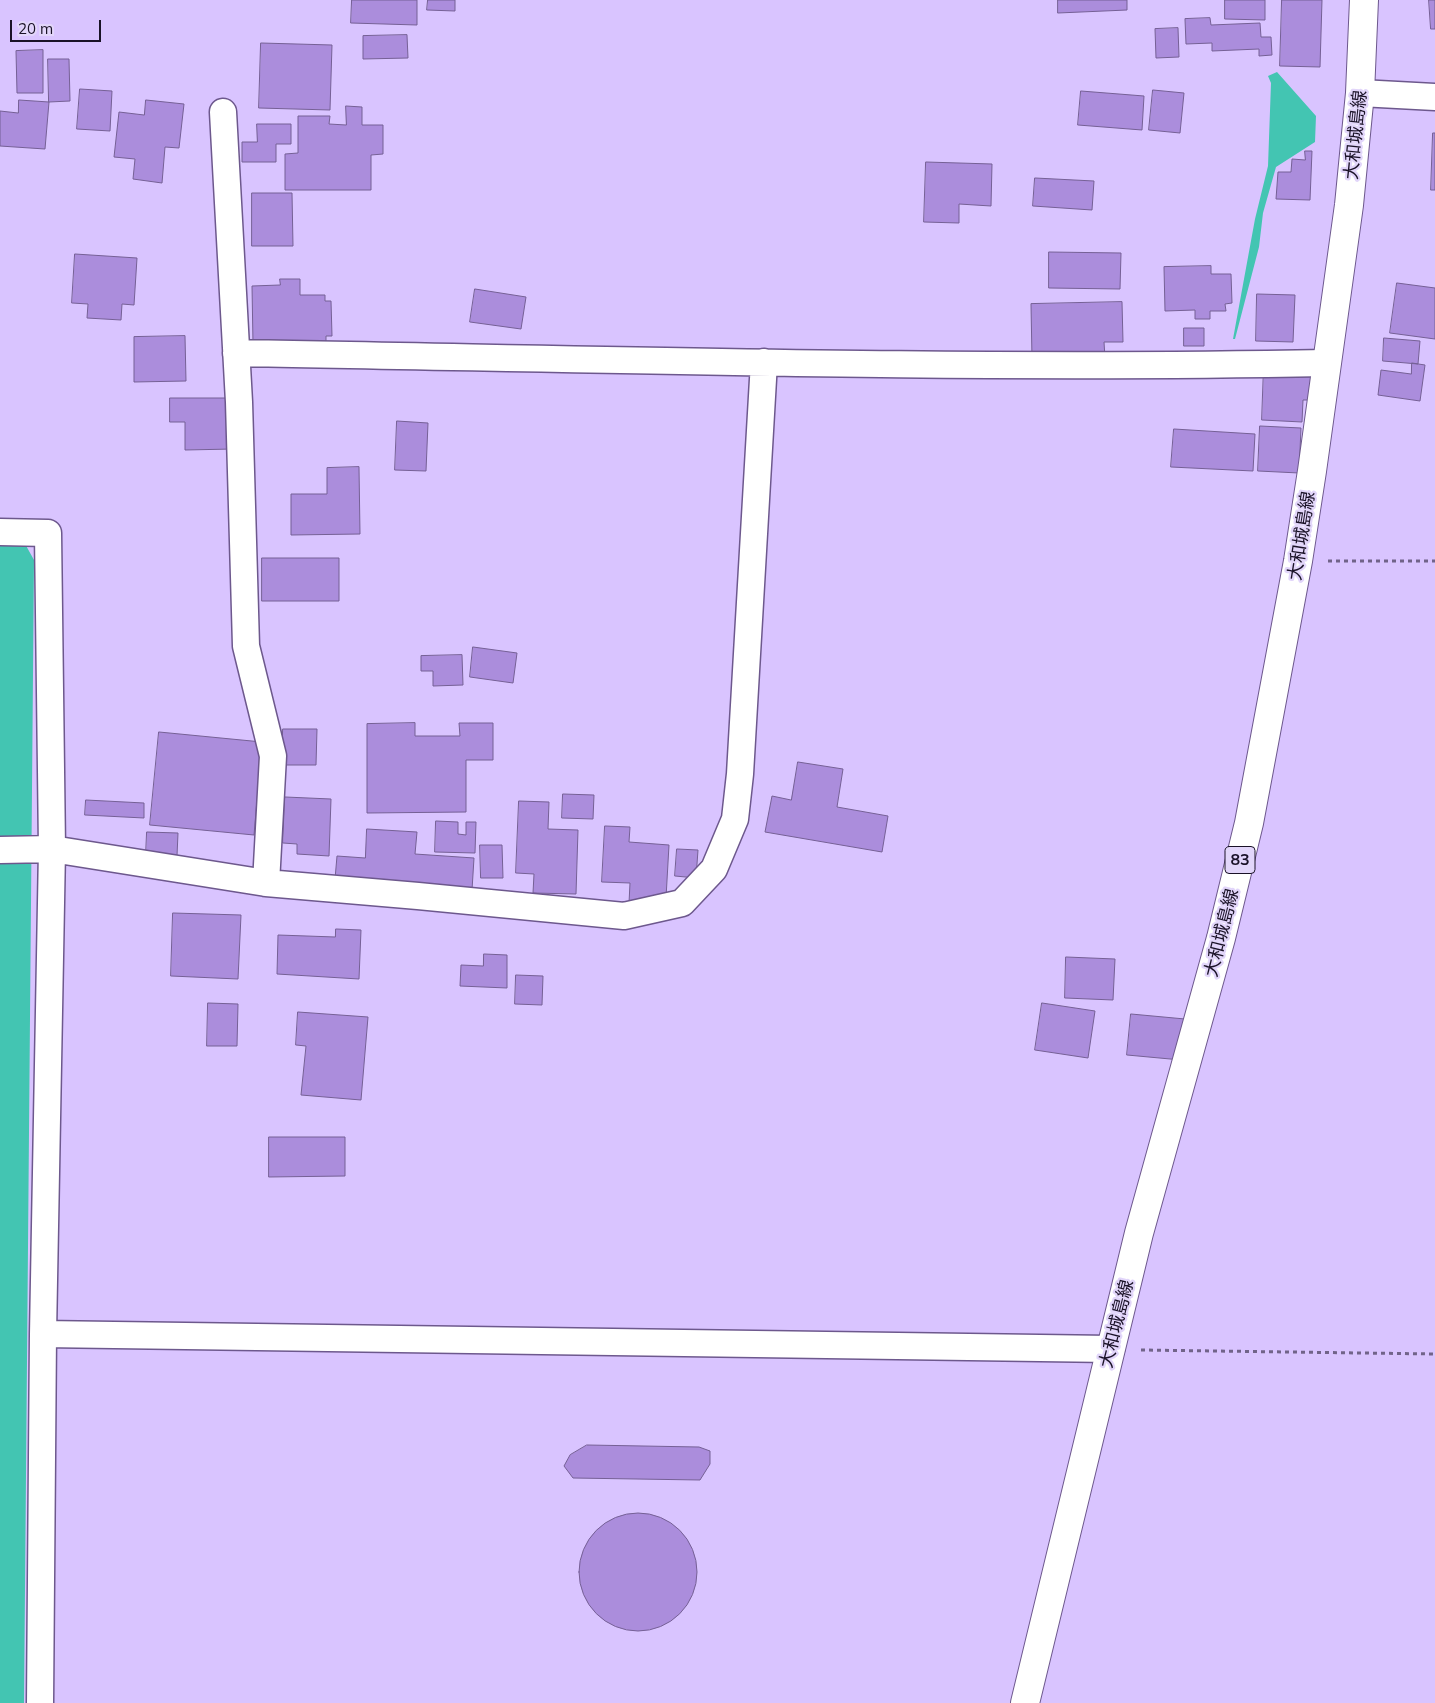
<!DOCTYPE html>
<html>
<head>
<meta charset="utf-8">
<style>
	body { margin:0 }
	#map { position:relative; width:1435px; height:1703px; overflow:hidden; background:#d9c4ff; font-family:Mulish,sans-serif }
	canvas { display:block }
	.scale { position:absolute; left:10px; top:20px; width:91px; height:22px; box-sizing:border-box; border:2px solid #1a1227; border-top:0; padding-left:6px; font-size:15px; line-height:18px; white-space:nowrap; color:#1a1227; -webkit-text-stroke:4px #e2d6fa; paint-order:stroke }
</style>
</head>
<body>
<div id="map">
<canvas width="1435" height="1703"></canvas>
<div class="scale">20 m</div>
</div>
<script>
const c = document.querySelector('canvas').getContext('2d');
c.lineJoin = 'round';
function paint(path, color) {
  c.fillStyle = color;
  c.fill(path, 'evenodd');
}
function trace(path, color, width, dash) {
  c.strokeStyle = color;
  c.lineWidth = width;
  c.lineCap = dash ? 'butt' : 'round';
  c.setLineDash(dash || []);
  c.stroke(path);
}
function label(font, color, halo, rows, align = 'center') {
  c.font = font + ' Mulish,"Noto Sans JP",sans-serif';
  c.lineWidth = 4.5;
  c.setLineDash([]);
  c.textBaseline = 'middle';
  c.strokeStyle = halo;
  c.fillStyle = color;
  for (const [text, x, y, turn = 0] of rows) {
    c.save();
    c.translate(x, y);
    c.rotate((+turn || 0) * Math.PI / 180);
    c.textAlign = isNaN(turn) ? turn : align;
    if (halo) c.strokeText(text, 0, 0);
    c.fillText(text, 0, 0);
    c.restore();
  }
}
paint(new Path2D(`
	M1277,72L1316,116L1315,142L1276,167L1263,213L1259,247L1235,339H1233L1255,219L1268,166L1271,83L1268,76Z
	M24,542L34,560L24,1703H0V543Z`), '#43c5b2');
const building = new Path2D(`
	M352,0H417V25L351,23Z
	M428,0H455V11L427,10Z
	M1058,0H1127V10L1058,13Z
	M1225,0H1265V20L1225,19Z
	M1282,0H1322L1320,67L1280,66Z
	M1429,0H1435V29H1431Z
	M1210,18L1211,25L1260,23L1261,37H1271L1272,55L1259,56V49L1212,51V43L1186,44L1185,19Z
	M1178,28L1179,57L1156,58L1155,29Z
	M407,35L408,58L363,59V36Z
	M261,43L332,45L330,110L259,108Z
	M43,50V93H17L16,51Z
	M48,59H69L70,101L49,102Z
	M80,89L112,91L110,131L77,129Z
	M1153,90L1184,93L1180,133L1149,130Z
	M1081,91L1144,96L1142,130L1078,125Z
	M19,100L49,102L45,149L0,146V111L18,113Z
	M146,100L184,104L179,148L165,147L162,183L133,179L135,159L114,157L119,112L144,115Z
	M346,106L362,107V125H383V154L371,155V190H285V154L298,153V116H330L329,124L346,125Z
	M257,124H291V144H276V162H242V142H257Z
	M1433,133H1435V190H1431Z
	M1305,151H1312L1310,200L1276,199L1278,172H1291L1292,159L1305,160Z
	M926,162L992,164L991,206L959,204V223L924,222Z
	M1035,178L1094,181L1092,210L1033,206Z
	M252,193H292L293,246H252Z
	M1049,252L1121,253L1120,289L1049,288Z
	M75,254L137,258L134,305L122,304L121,320L87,318L88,304L72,303Z
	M1211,266V274H1231L1232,303L1225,304L1226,311H1210V319H1195V310L1165,311L1164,267Z
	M280,279H300V295H325V301H331L332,336H326V343L253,344L252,286L280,285Z
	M1397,283L1435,288V339L1390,333Z
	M475,289L526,297L521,329L470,322Z
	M1257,294L1295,295L1293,342L1256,341Z
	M1122,302L1123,342H1104L1105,358L1032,359L1031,304Z
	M1184,328H1204V346H1184Z
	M185,336L186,381L134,382V337Z
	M1384,338L1420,341L1418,364L1383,361Z
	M1412,363L1425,365L1420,401L1378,395L1381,370L1411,374Z
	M1264,365L1316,367L1315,400H1303L1302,422L1262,420Z
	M170,398H232L233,449L185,450V422H170Z
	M397,421L428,423L426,471L395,470Z
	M1260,426L1301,428L1299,473L1258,471Z
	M1174,429L1255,434L1253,471L1171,467Z
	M359,467L360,534L291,535V494H327V468Z
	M262,558H339V601H262Z
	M473,647L517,653L513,683L470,677Z
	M462,655L463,685L433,686V671H421V656Z
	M415,723V736H460L459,723H493V760H466V812L367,813V724Z
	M283,729H317L316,765H282Z
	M159,732L262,742L254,835L150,825Z
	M798,762L843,769L837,807L888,816L882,852L765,832L772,796L791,800Z
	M563,794L594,795L593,819L562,818Z
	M285,797L331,799L329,856L297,854V844L283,843Z
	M86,800L144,803V818L85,815Z
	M519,801L549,802L548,829L578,830L576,894L533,893L534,874L516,873Z
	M436,821L458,822V834L466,835V822H476L475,853L435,852Z
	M605,826L630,827L629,842L669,845L666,898L629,903L630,883L602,882Z
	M367,829L417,832L415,854L474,858L472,890L335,879L337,856L365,858Z
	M147,832L178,833L177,856L146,854Z
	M480,845H502L503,878H481Z
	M677,849L698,850L696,878L675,876Z
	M173,913L241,915L238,979L171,976Z
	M336,929L361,930L359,979L277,974L278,935L335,937Z
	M484,954L507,955V988L460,986L461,965L483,966Z
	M1066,957L1115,959L1113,1000L1065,998Z
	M516,975L543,976L542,1005L515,1004Z
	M208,1003L238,1004L237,1046H207Z
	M1042,1003L1095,1011L1088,1058L1035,1050Z
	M298,1012L368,1017L361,1100L301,1095L306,1046L296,1045Z
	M1131,1014L1185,1019L1181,1060L1127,1055Z
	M269,1137H345V1176L269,1177Z
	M587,1445L699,1447L710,1451V1464L700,1480L573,1478L564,1466L570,1455Z
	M579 1572a59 59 0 1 1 118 0a59 59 0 1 1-118 0Z`);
paint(building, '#ab8ddc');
trace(building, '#756095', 1);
const street = new Path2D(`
	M1360,93L1435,97
	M223,112L239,402L246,646L273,756L266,883
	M236,353C599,359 963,370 1326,363
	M0,532L48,533L52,849L43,1334L40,1703
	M0,850L52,849L266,883L418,896L624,916L682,903L714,869L735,819L740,774L764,362
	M43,1334L1111,1349`);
const primary = new Path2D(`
	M1025,1703L1139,1233L1221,938L1249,823L1298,561L1312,471L1349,205L1360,93L1364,0`);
trace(street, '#6d588d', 29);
trace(primary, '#6d588d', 30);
trace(new Path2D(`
	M1328,561H1435
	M1141,1350L1435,1354`), '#716389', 3, [4, 4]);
trace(street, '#fff', 26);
trace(primary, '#fff', 28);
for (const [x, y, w] of [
	[1240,860,30]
]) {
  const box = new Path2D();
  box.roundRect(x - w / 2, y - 13.5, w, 27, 4);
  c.fillStyle = '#e2d6fa';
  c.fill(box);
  trace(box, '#1a1227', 1);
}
label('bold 16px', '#1a1227', null, [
	["83",1240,860]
]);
label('18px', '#1a1227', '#e2d6fa', [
	["大和城島線",1356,135,-84],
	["大和城島線",1302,536,-81],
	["大和城島線",1222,933,-76],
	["大和城島線",1117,1324,-76]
]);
</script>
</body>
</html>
